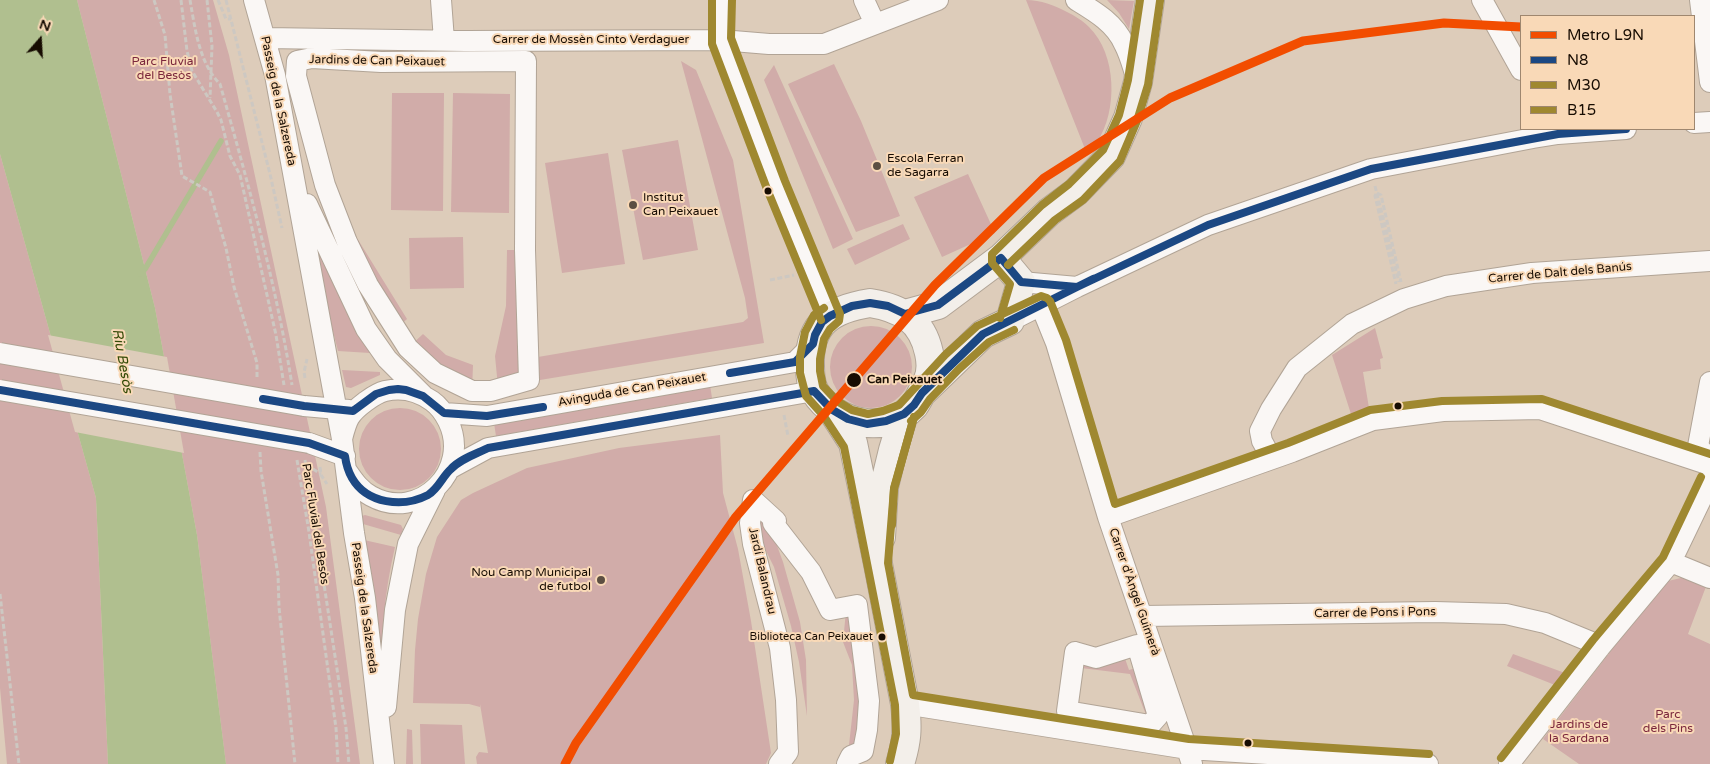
<!DOCTYPE html>
<html>
<head>
<meta charset="utf-8">
<style>
	body { margin:0 }
	#map { position:relative; width:1710px; height:764px; overflow:hidden; background:#ddccba; font-family:"Varela Round",sans-serif }
	canvas { display:block }
	.legend { position:absolute; left:1520px; top:15px; width:175px; height:115px; box-sizing:border-box; background:#f9d9b7; border:1px solid #9f876f; margin:0; padding:6px 9px; list-style:none; font-size:15px; color:#170c02 }
	.legend li { display:flex; align-items:center; gap:10px; height:25px }
	.legend b { width:25px; border:1px solid #9f876f }
	.north { position:absolute; left:15px; top:15px; width:50px; height:50px; -webkit-text-stroke:4px #f9d9b7; paint-order:stroke; rotate:19deg; font-size:14px; font-weight:700; line-height:20px; text-align:center; color:#170c02 }
	.north::after { content:''; display:block; margin:auto; width:18px; height:22px; background:#170c02; clip-path:polygon(50% 0,100% 100%,50% 72%,0 100%) }
</style>
</head>
<body>
<div id="map">
<canvas width="1710" height="764"></canvas>
<ul class="legend">
<li><b style="height:6px;background:#f24d00"></b>Metro L9N</li>
<li><b style="height:6px;background:#1c4883"></b>N8</li>
<li><b style="height:6px;background:#9f8830"></b>M30</li>
<li><b style="height:6px;background:#9f8830"></b>B15</li>
</ul>
<div class="north">N</div>
</div>
<script>
const c = document.querySelector('canvas').getContext('2d');
c.lineJoin = 'round';
function paint(path, color) {
  c.fillStyle = color;
  c.fill(path, 'evenodd');
}
function trace(path, color, width, dash) {
  c.strokeStyle = color;
  c.lineWidth = width;
  c.lineCap = dash ? 'butt' : 'round';
  c.setLineDash(dash || []);
  c.stroke(path);
}
function label(font, color, halo, rows, align = 'center') {
  c.font = font + ' "Varela Round",sans-serif';
  c.lineWidth = 4;
  c.setLineDash([]);
  c.textBaseline = 'middle';
  c.strokeStyle = halo;
  c.fillStyle = color;
  for (const [text, x, y, turn = 0] of rows) {
    c.save();
    c.translate(x, y);
    c.rotate((+turn || 0) * Math.PI / 180);
    c.textAlign = isNaN(turn) ? turn : align;
    if (halo) c.strokeText(text, 0, 0);
    c.fillText(text, 0, 0);
    c.restore();
  }
}
paint(new Path2D(`
	M77,0H213L229,55L326,507L360,764H226L197,535L155,308Z
	M1026,0C1041,0 1054,5 1067,12C1075,16 1082,20 1089,27C1117,54 1118,111 1097,142C1094,147 1091,150 1087,154Z
	M1107,0L1134,1L1129,29L1119,13Z
	M681,61L696,70L733,160L764,343L540,380L538,357L743,322L748,318L745,298Z
	M834,64L861,121L900,216L856,232L788,84Z
	M774,65L853,239L833,249L764,80Z
	M392,93H444L443,211L391,210Z
	M453,93L510,94L509,213L451,212Z
	M678,140L698,250L643,260L622,150Z
	M608,153L625,264L562,273L545,163Z
	M0,154L96,498L108,764H7L0,688Z
	M968,174L995,233L942,257L914,197Z
	M337,195L357,238L407,319L396,329Z
	M304,218L308,219C326,266 343,309 370,353L338,351Z
	M903,224L910,239L855,265L847,249Z
	M463,237L464,288L410,289L409,238Z
	M507,250H525L529,380L498,387L495,356L506,306Z
	M830 367a41 41 0 1 1 82 0a41 41 0 1 1-82 0Z
	M1375,328L1383,358L1380,359L1381,369L1363,372L1369,408L1351,414L1332,355Z
	M423,334L446,355L473,365L472,391L408,348Z
	M342,370L380,372V375L351,388L346,387Z
	M710,385L712,398L496,436L494,423Z
	M359 449a41 41 0 1 1 82 0a41 41 0 1 1-82 0Z
	M720,435L723,493L738,549L751,621L771,753L766,764H477L476,757L479,752L488,753L480,704V707L469,704L413,703L415,650L418,619L426,574L437,537L461,500L473,493L527,468L619,448Z
	M753,500L772,532L783,562L800,622L806,660L807,716L799,662L791,626L774,567L762,543Z
	M365,515L401,525L403,529L401,535L363,524L361,521L362,516Z
	M364,540L395,547C384,593 381,638 381,685Z
	M1689,576L1707,584L1688,634L1710,644V764H1579L1543,739L1664,582Z
	M846,611L861,647L869,701L853,751L849,745L854,700L852,665L843,642Z
	M1122,650L1129,670L1143,666L1150,725L1130,674L1073,667Z
	M1513,654L1565,673L1555,685L1507,666Z
	M420,724L462,725L465,764H421Z
	M407,729L412,730L413,764H406Z`), '#d1aca9');
paint(new Path2D(`
	M0,0H77L155,308L197,535L226,764H108L96,498L0,154Z`), '#b0bf8f');
paint(new Path2D(`
	M48,335L167,357L184,453L75,432Z`), '#ddccba');
trace(new Path2D(`
	M140,274L145,269L221,141`), '#b0bf8f', 5.5);
const street = new Path2D(`
	M254,0L275,75L342,439
	M441,0L444,40
	M722,0L721,40L776,185L830,316
	M864,0L875,24
	M1076,0C1094,11 1115,23 1124,44C1130,55 1133,68 1137,80
	M1482,0L1521,70
	M1700,0L1710,82
	M266,38L466,41L721,40L769,44H824L938,0
	M312,58L381,62L526,61L525,250L529,380L491,391H472L435,373L408,348L368,285L347,242L325,185L296,76L297,61Z
	M1694,123L1710,122
	M307,204L366,329L387,359L423,395
	M1021,282L1077,287
	M1041,306L1056,343L1108,517L1192,764
	M1010,321L1077,287L1208,225L1371,169L1533,138L1558,134L1626,129
	M1710,382L1698,446L1710,460
	M304,406L349,410
	M444,413L487,416L795,362L813,344
	M309,443L345,456
	M1272,459L1262,441L1260,431L1271,409L1297,368L1352,324L1404,299L1446,286L1532,273L1710,261
	M451,468L488,448L814,391
	M347,471C354,481 360,490 371,496C419,523 472,470 448,421C444,413 439,406 432,401C418,391 402,387 385,391C377,393 372,397 365,402C349,414 347,419 342,439L354,533L365,598L384,764
	M1108,517L1292,452L1373,420L1443,411L1540,409L1710,465
	M1671,562L1710,578
	M1143,616L1435,612L1506,614L1545,623L1601,646
	M1137,645L1158,716L1150,725L1067,711L1075,652L1096,658Z
	M905,704L1188,749L1428,764
	M386,707L395,610L408,544L435,490
	M779,764L788,752L786,700L780,648L753,544L750,523L753,500L776,521L773,523L811,572L830,610L857,605L869,701L867,730L863,751L851,756L847,764
	M1509,764L1601,646L1671,562L1710,481`);
const secondary = new Path2D(`
	M870,303C901,308 922,320 929,353C931,362 931,374 927,382C923,390 919,399 914,406C886,436 835,424 815,392C811,385 810,374 810,366C808,323 832,309 870,303Z
	M905,314L938,305L1001,258L1049,212L1076,192L1111,156L1128,118L1138,82L1150,0
	M923,392L983,334L1010,321L1021,282L1001,258
	M831,409L853,443L878,564L905,704C908,729 907,741 900,764
	M881,537L884,487L893,450L904,414`);
trace(street, '#b1a496', 22);
trace(secondary, '#b1a496', 30);
trace(new Path2D(`
	M154,0L165,35L170,94L182,176L210,192L226,248L234,287L257,363V378
	M181,0L187,51L192,71L217,112L221,120L230,156L240,175L276,335L284,385
	M190,0C195,28 199,63 220,84C248,183 276,283 292,385
	M207,0L212,46L210,98
	M218,0L226,19H231
	M226,0L270,174L282,228
	M1375,186L1399,282
	M1377,193L1381,195L1401,282
	M1376,194L1375,196L1396,284
	M770,280L794,275
	M305,378L304,372L307,359
	M784,415L788,436
	M260,452L261,471L278,575L279,607L295,764
	M297,460L309,532L336,728L338,764
	M305,460L346,728L349,764
	M320,467L321,475L327,484
	M313,469L321,474
	M0,594L19,764`), '#cdc8c2', 3, [5, 2.5]);
trace(street, '#faf7f5', 20);
trace(secondary, '#f3efea', 28);
const streetBridge = new Path2D(`
	M0,353L304,406
	M0,390L309,443`);
trace(streetBridge, '#b1a496', 22, []);
trace(streetBridge, '#faf7f5', 20);
trace(new Path2D(`
	M730,373L795,362L813,344L815,335L822,322L830,316L852,306L870,303L888,306L905,314L938,305L1001,258L1021,282L1077,287L1093,279
	M0,390L309,443L345,456C346,464 348,471 352,478C367,504 403,508 428,495C439,488 442,477 451,469C460,459 476,454 488,448L814,391L831,409L848,419L867,424L886,421L904,414L914,405L922,393L983,334L1077,287L1208,225L1371,169L1558,134L1626,129
	M263,399L304,406L353,411L376,394L389,390L398,389L406,390L423,396L444,413L487,416L543,407`), '#1c4883', 8);
trace(new Path2D(`
	M712,0V44L767,189L821,320
	M1008,265L1055,220L1083,200L1120,161L1137,121L1148,85L1160,1
	M824,308L814,315L805,332L800,357V373L806,396L823,415L844,447L895,705L896,734L890,761
	M911,421L921,412L930,399L959,369L989,342L1014,330
	M892,525L894,488L914,417`), '#9f8830', 8);
trace(new Path2D(`
	M732,0L731,38L785,181L840,314L839,321L830,329L824,339L820,359V371L823,386L837,401L852,410L868,414L883,411L899,405L945,355L977,326L1041,296L1047,298L1050,301L1066,340L1115,504L1288,443L1370,410L1442,401L1542,399L1710,454
	M1000,318L1010,284L992,263V254L1042,205L1069,184L1103,150L1119,115L1128,80L1140,0
	M914,417L894,489L888,563L913,695L1189,739L1429,754
	M1501,758L1593,640L1663,557L1701,477`), '#9f8830', 8);
trace(new Path2D(`
	M565,764L576,743L735,518L935,285L1044,178L1170,98L1303,41L1444,23L1521,27`), '#f24d00', 9);
for (const [x, y, r, color] of [
	[877,166,5,"#5c4f42"],
	[768,191,4.5,"#170c02"],
	[633,205,5,"#5c4f42"],
	[854,380,8,"#170c02"],
	[1398,406,4.5,"#170c02"],
	[601,580,5,"#5c4f42"],
	[882,637,4.5,"#170c02"],
	[1248,743,4.5,"#170c02"]
]) {
  const dot = new Path2D();
  dot.arc(x, y, r, 0, 2 * Math.PI);
  c.fillStyle = color;
  c.fill(dot);
  trace(dot, '#f9d9b7', 2);
}
label('11px', '#170c02', '#f9d9b7', [
	["Biblioteca Can Peixauet",873,637]
], 'right');
label('12px', '#170c02', '#f9d9b7', [
	["Carrer de Mossèn Cinto Verdaguer",591,40],
	["Jardins de Can Peixauet",377,61,1],
	["Passeig de la Salzereda",278,101,78],
	["Carrer de Dalt dels Banús",1560,273,-5],
	["Avinguda de Can Peixauet",632,390,-10],
	["Parc Fluvial del Besòs",315,524,81],
	["Jardí Balandrau",762,571,77],
	["Carrer d'Àngel Guimerà",1134,592,71],
	["Passeig de la Salzereda",364,608,82],
	["Carrer de Pons i Pons",1375,613,-1]
]);
label('12px', '#7b273d', '#f9d9b7', [
	["Parc Fluvial",164,62],
	["del Besòs",164,76],
	["Parc",1668,715],
	["dels Pins",1668,729],
	["Jardins de",1579,725],
	["la Sardana",1579,739]
]);
label('12px', '#170c02', '#f9d9b7', [
	["Escola Ferran",887,159],
	["de Sagarra",887,173],
	["Institut",643,198],
	["Can Peixauet",643,212],
	["Nou Camp Municipal",591,573,"right"],
	["de futbol",591,587,"right"]
], 'left');
label('bold 12px', '#170c02', '#f9d9b7', [
	["Can Peixauet",867,380]
], 'left');
label('italic 14px', '#334a06', '#f9d9b7', [
	["Riu Besòs",122,361,80]
]);
</script>
</body>
</html>
